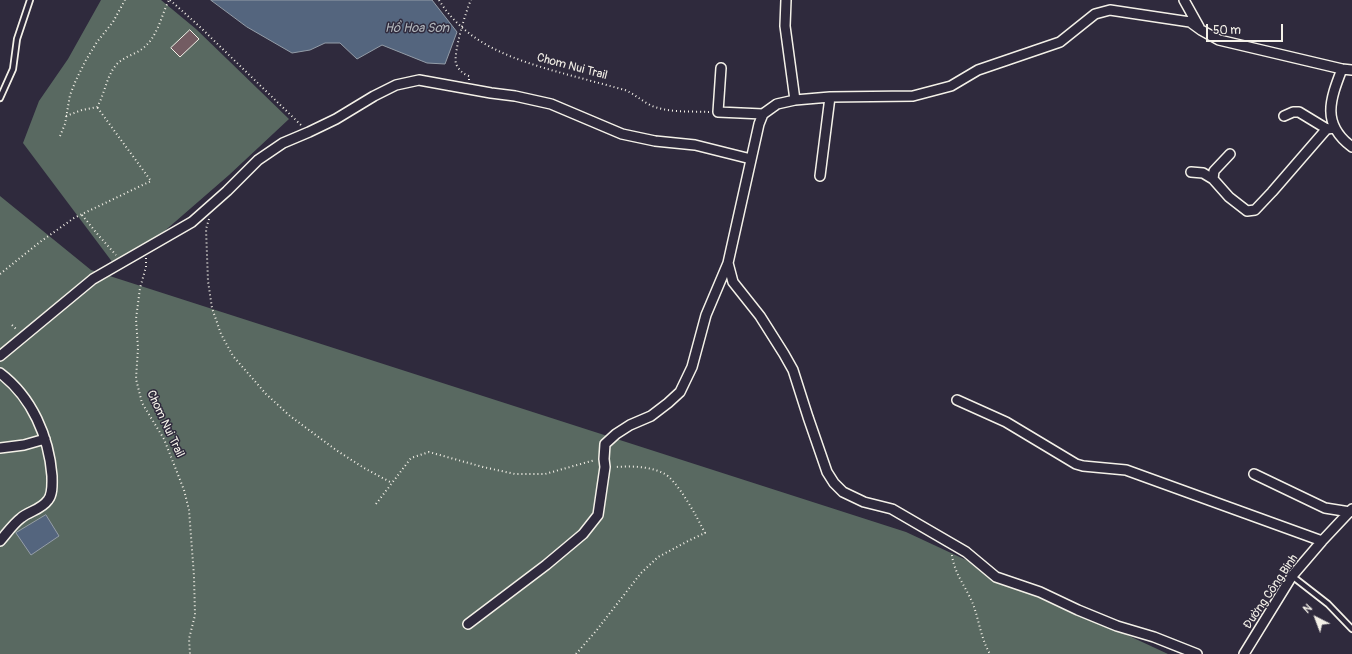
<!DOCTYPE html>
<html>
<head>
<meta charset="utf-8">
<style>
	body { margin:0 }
	#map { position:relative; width:1352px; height:654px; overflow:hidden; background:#2f2a3d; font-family:Pangolin,sans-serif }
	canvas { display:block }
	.north { position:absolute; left:1296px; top:598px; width:40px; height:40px; -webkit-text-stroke:3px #2f2a3d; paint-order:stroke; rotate:318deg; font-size:11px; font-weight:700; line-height:16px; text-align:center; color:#f4f1e8 }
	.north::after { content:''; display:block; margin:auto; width:14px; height:18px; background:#f4f1e8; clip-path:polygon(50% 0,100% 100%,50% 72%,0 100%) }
	.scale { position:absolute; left:1206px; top:24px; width:77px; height:18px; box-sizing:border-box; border:2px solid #f4f1e8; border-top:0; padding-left:5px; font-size:12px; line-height:14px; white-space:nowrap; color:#f4f1e8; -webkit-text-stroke:3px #2f2a3d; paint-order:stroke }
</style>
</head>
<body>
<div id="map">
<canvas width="1352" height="654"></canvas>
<div class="north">N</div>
<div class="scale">50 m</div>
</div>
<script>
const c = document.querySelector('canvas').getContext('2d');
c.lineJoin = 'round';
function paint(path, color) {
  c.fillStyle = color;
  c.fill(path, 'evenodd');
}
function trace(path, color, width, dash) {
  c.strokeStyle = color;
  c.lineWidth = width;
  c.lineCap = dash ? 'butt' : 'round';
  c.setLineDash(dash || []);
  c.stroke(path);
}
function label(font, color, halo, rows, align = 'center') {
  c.font = font + ' Pangolin,sans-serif';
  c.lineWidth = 3;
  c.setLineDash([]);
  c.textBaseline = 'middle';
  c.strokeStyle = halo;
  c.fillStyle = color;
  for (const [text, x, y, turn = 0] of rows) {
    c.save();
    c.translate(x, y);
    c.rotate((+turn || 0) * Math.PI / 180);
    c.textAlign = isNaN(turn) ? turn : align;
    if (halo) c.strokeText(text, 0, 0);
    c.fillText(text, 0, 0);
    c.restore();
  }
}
paint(new Path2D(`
	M101,0H161L196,29L289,119L229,175L145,248L113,263L23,143L39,101L68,59Z
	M0,196L91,270L906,532L1168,654H0Z`), '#596961');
const water = new Path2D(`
	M211,0H432L457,32L445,64L427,63L382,45L357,59L340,43H325L310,50L292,53L247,27Z
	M46,515L59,536L31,555L16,533Z`);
paint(water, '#54657e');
trace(water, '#949da8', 1);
const building = new Path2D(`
	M190,30L199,39L180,57L171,48Z`);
paint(building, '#735c62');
trace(building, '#f4f1e8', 1);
const lane = new Path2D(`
	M0,98L13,69L17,39L30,0
	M1292,576L1328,604L1352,629`);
const street = new Path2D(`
	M786,0L785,26L795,100
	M1184,0L1199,27
	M721,68L718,112L763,114
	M1342,69C1330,100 1321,124 1352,147
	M1284,116L1293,112H1299L1327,129
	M1191,172L1203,173L1213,179L1229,197L1247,211L1255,210L1272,192L1324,132L1327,129L1334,128
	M820,176L830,97
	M1213,179L1214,171L1230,154
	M0,356L93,279L192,222L227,191L258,160L283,143L309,132L336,119L374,96L396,85L419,80L491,93L515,96L551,104L622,134L655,141L695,145L751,159
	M0,373C32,397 49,437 52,476C52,483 53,494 48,500C41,510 29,511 21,518C13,524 7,533 0,541
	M957,400L1006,422L1076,464L1083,466L1126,470L1322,541
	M0,448L24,445L45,439
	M1254,474L1325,508L1350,512
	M468,624L546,565L583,534L598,515L605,467L604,459L605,444L616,434L630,425L651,416L668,403L680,392L692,367L706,315L728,263
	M1197,654L1154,637L1117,626L1078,610L1040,592L996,577L966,552L892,509L864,502L843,492L834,483L827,472L808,417L793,370L784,354L760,316L733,282L728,263L759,124L763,114L777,104L795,100L830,97L913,96L951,86L978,70L1060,42L1095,14L1110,10L1190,22L1201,30L1219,40L1342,69L1352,70
	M1244,654L1292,576L1322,541L1352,509`);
trace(lane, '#f4f1e8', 8);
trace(street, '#f4f1e8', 12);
trace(new Path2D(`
	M170,0L199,26L302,126
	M439,0C465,43 512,59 558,72C580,78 603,84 625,90C634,94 641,100 650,105C667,113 690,111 709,112
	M469,80V76C463,74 459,70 456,64C453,54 466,10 471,0
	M66,116L82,110L97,107C105,94 106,77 116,65C123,57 134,55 142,49C158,37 161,16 169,0
	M60,136L65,124L70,95L76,80L86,60L97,42L113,22L125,0
	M82,215L99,236L116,255
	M209,219L206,229L208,281L212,308L221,334L233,356L266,394L290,416L336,450L364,468L392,483
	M146,258V267L140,288L136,319L138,348L136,379L142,403L164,439L184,490L189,510L194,576L195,615L189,639L190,654
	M0,274L40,242L74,218L151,181L97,107
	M12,325L17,330
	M376,504L411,458L429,452L483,467L515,474H545L595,460
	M952,555C954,573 966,587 973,604C979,620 981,639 990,654
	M576,654L596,631L641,573L658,557L690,540L705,533C698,519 677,479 663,473C648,466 631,466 615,467`), '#f4f1e8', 2, [1, 3]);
trace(lane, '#2f2a3d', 4.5);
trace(street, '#2f2a3d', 9);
label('12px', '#f4f1e8', '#2f2a3d', [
	["Chom Nui Trail",572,67,15],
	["Chom Nui Trail",165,424,65],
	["Đường Công Binh",1271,592,-56]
]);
label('italic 13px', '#b4b9be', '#2f2a3d', [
	["Hồ Hoa Sơn",417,29]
]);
</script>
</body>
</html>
